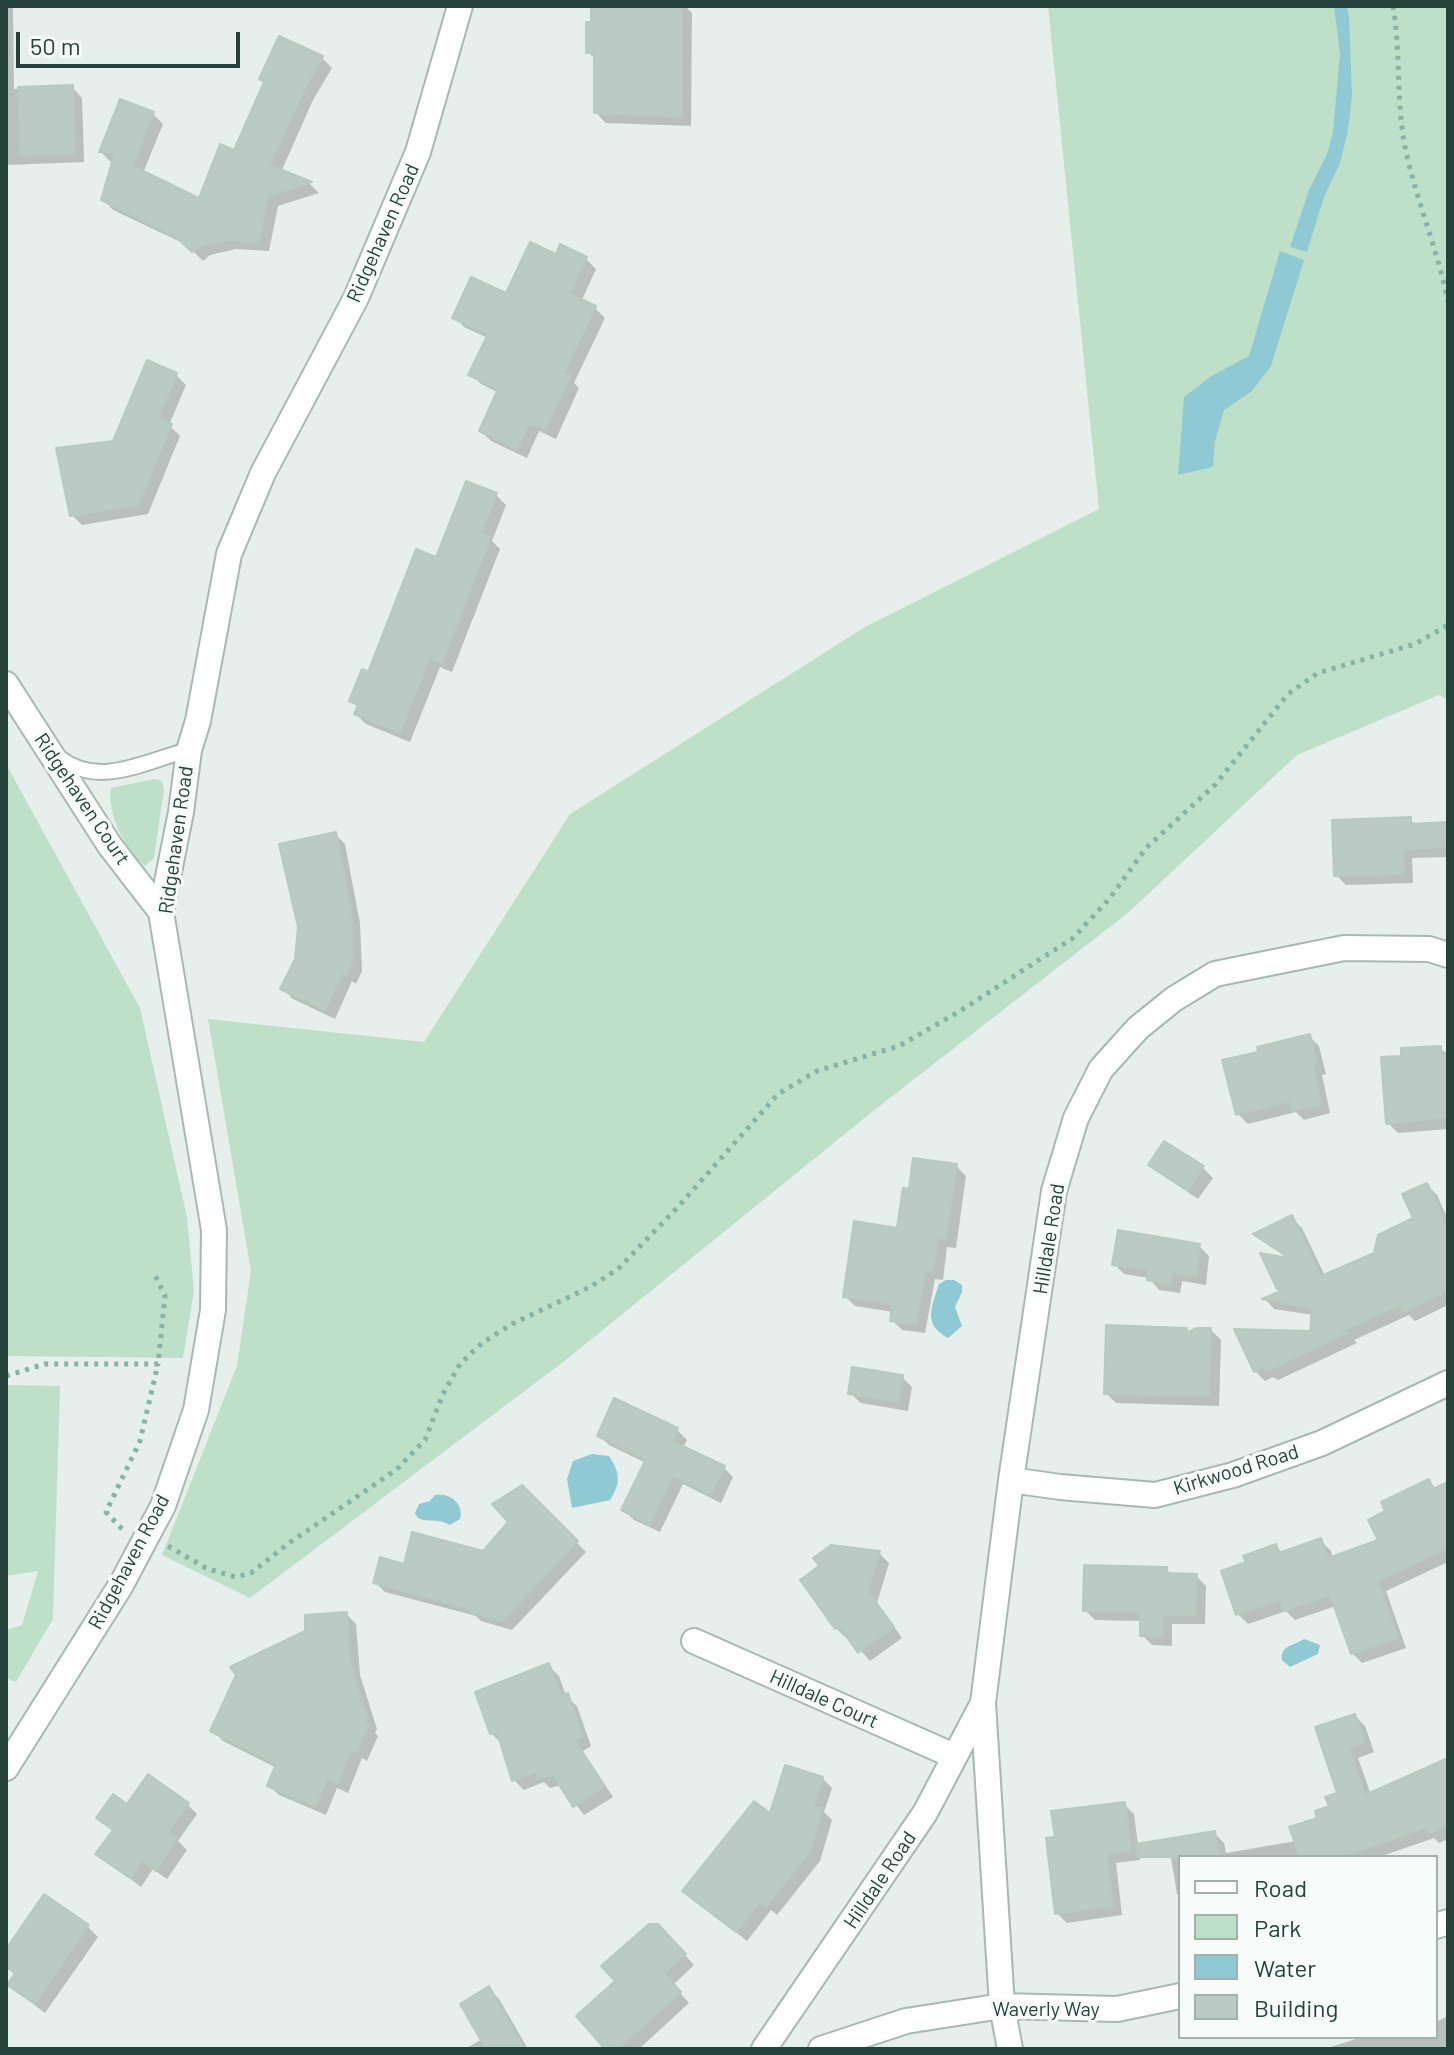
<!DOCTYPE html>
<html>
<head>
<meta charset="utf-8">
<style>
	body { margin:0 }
	#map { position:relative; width:1454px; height:2055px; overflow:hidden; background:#e6efeb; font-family:Barlow,sans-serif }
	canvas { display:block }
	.frame { position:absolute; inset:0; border:8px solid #24423a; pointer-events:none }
	.legend { position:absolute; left:1178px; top:1855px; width:260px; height:184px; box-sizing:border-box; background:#f7fbf9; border:2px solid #a3b1ad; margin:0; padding:10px 14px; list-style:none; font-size:24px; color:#24423a }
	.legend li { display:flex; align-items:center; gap:16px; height:40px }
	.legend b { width:40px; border:2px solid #a3b1ad }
	.scale { position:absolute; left:16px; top:32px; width:224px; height:36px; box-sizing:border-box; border:4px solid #24423a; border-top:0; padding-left:10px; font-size:24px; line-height:28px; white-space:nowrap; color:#24423a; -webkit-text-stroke:6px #f7fbf9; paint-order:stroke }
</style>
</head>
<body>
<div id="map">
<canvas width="1454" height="2055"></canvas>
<div class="frame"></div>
<ul class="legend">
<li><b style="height:10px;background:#fff"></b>Road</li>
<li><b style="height:22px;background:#bfe0c8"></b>Park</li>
<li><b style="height:22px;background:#8ec9d4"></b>Water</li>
<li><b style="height:22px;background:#bbcac4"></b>Building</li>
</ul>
<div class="scale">50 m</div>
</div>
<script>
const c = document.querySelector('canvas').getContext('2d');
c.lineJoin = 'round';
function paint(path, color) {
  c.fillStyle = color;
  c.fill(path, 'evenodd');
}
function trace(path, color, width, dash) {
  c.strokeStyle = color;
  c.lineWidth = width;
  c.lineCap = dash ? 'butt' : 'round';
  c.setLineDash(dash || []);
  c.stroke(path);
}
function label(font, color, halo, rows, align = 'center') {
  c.font = font + ' Barlow,sans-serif';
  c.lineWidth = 7;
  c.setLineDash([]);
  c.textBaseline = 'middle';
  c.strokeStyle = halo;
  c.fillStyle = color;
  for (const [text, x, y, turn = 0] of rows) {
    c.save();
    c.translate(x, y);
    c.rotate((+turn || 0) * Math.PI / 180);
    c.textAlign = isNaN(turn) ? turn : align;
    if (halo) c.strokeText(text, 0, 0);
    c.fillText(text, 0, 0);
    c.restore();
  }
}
paint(new Path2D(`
	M1048,6H1448V700L1439,695L1297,755L1129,912L877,1108L567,1359L250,1598L162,1555L237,1366L251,1271L208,1019L424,1042L570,814L865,627L1099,509Z
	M6,764L140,1008L187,1217L194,1291L183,1358L6,1356Z
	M154,779L162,781L164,790L154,858L145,866C124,848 107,815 111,788Z
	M6,1385L60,1386L53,1619L16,1682L6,1678V1630L22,1625L38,1571L6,1576Z`), '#bfe0c8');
paint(new Path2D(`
	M1334,6H1347L1349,17L1352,95L1348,131L1340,163L1324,197L1307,252L1290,247L1309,190L1327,154L1333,132L1340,54Z
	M1280,251L1304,260L1271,366L1252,391L1224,410L1215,441L1213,467L1178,475L1184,397L1213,375L1249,356Z
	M946,1280H954L962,1285V1292L955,1307L962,1326L948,1338C922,1324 932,1307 939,1284Z
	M592,1454L609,1456C620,1472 621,1483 610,1500L572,1508L567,1479L573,1461Z
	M435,1495C448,1493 460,1500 461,1514L460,1519L450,1525C436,1517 427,1524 417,1517L415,1513L419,1504L430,1501Z
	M1304,1639L1320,1645L1318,1654L1290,1667L1282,1660C1280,1645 1294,1646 1304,1639Z`), '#8ec9d4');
paint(new Path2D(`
	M6,6H13L14,89L72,87L82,98L84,162L6,165Z
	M593,6H685L692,13L691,126L606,123L596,113V60L588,52Z
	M322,58L332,68L313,100L281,172L310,184L319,193L278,206L269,251L236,249L210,255L203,261L187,245L113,210L103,199L115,162H111L101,152L153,114L163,124L143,173L200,201L236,152Z
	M561,247L586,259L596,269L581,302L595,308L605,318L574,383L579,388L556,439L539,431L527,458L491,441L481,431L499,393L481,384L471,374L488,338L464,327L455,317L507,296L557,256Z
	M176,375L186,385L169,425L180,436L148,514L82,525L72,515L114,443Z
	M496,495L506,505L492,541L500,549L452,672L440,667L410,742L366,724L356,714L359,708L351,701L437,559Z
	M1410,819L1417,826L1448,825V857L1412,858L1413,883L1346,885L1336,875Z
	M335,834L345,844L360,923L362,971L356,984L352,981L335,1019L293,999L283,989L297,960Z
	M1309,1036L1319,1046L1326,1074L1322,1075L1330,1113L1304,1120L1296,1112L1248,1124L1238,1114L1260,1053Z
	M1440,1048L1448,1055V1129L1398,1133L1388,1123L1403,1058Z
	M1151,1165L1203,1168L1213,1178L1198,1199L1161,1174Z
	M956,1166L966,1176L956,1248L947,1247L943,1280L935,1279L925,1333L902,1330L892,1320L893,1312L855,1306L845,1296L899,1230L910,1192Z
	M1427,1185L1437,1195L1448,1220V1305L1415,1321L1409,1315L1354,1340L1357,1343L1278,1380L1273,1377L1265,1381L1255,1371L1312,1333L1314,1315L1274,1309L1266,1300L1283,1292L1279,1288L1290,1260L1256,1234L1292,1218L1302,1228L1325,1276L1375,1255L1416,1219Z
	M1199,1246L1209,1256L1206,1285L1182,1281L1180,1293L1159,1290L1149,1278L1124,1274L1114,1264Z
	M1187,1330L1190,1333L1211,1330L1221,1340L1219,1406L1116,1403L1106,1393Z
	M902,1377L912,1387L908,1411L861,1403L850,1393Z
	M677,1430L687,1440L683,1448L723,1467L733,1477L721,1503L683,1484L660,1532L634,1520L624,1510L646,1463L609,1445L599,1435Z
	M1429,1481L1437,1490L1448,1484V1562L1386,1591L1406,1648L1362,1663L1352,1653L1336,1606L1295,1620L1286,1611L1248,1624L1238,1614L1223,1572L1248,1564L1276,1546L1283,1554L1321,1541L1331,1551L1333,1558L1380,1541L1388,1512Z
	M522,1488L586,1552L512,1630L481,1621L476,1616L385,1592L375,1582L405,1566L483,1553L511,1522Z
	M879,1553L889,1563L877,1603L902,1638L870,1661L848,1636L846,1638L836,1628L822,1567Z
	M1166,1569L1173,1576H1196L1206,1586L1205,1624H1172V1646L1152,1645L1142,1635V1621L1095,1620L1085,1610Z
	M346,1614L356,1624L360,1675L377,1729L375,1733L378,1736L367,1761L362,1758L348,1793L337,1788L326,1815L279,1795L269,1785L277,1768L223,1741L213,1731Z
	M549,1666L559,1676L566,1696L577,1706L591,1746L583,1751L613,1797L584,1815L561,1785L550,1788L544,1782L524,1790L514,1780L503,1745L491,1733Z
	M1355,1716L1365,1726L1374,1752L1358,1758L1371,1795L1448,1760V1839L1439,1843L1434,1838L1379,1857H1180V1897L1177,1894L1168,1840L1214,1833L1224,1843L1226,1853L1296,1841L1331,1808L1340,1794Z
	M822,1778L832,1788L824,1812L832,1820L820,1861L777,1915L771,1910L747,1941L685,1891L771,1817Z
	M187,1804L197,1814L178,1841L187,1850L167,1879L153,1869L141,1887L98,1854L114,1832L99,1818L128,1806Z
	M1124,1804L1134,1814L1140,1860L1116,1863L1122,1915L1067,1923L1057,1913V1839Z
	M45,1897L88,1927L98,1937L45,2013L9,1985L16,1975L6,1967V1953Z
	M668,1936L694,1965L673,1985L689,2003L639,2049H608Z
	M489,1989L499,1999L528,2049H465L482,2039Z
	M1448,2016V2049H1324L1363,2037H1436V2022Z`), '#0003');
const building = new Path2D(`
	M591,6H682V117L594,113V53H586V22H591Z
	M279,36L323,56L304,90L270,165L312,182L268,196L259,242L225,240L200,246L192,252L175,236L101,200L115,152H99L120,99L154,112L133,166L199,198L220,144L234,150L264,82L259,79Z
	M73,85L75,153L20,155L18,87Z
	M530,242L556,254L560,244L587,257L570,294L596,306L564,373L571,376L545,430L529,423L517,449L479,431L498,389L468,375L488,334L452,318L471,277L506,293Z
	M147,360L177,373L158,419L172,424L138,505L70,516L56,448L113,441Z
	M466,481L497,493L481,533L491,537L442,663L430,658L400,733L354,714L358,705L349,701L362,669L368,672L416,549L436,557Z
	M1411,817V824L1448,822V847L1403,849L1404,874L1334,876L1332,820Z
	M336,832L351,911L353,960L346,975L342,973L325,1010L280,989L295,959L298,927L279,844Z
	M1310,1034L1317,1064L1313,1065L1321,1104L1292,1111L1290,1101L1236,1115L1222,1060L1258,1052L1257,1047Z
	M1441,1046V1053H1448V1117L1386,1124L1381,1057L1401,1056V1048Z
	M1164,1141L1204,1166L1188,1191L1148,1165Z
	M913,1158L957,1164L946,1239L938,1238L933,1271L926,1270L916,1324L890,1321L892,1304L843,1297L854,1221L897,1228L903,1188L909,1189Z
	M1427,1183L1448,1227V1291L1403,1312L1400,1305L1340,1332H1349L1267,1371L1262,1368L1254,1372L1234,1329L1310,1331L1312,1308L1262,1299L1283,1290L1277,1289L1260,1253L1289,1258L1253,1234L1292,1215L1321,1276L1374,1253L1378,1235L1413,1218L1402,1194Z
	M1118,1230L1200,1244L1196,1276L1172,1272L1171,1284L1147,1280L1148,1270L1112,1265Z
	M1106,1325L1187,1328L1186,1333L1197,1328H1211L1209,1396L1104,1394Z
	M852,1367L903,1375L898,1402L848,1394Z
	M614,1398L678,1428L672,1441L725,1466L711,1494L673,1476L650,1524L621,1510L646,1459L597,1436Z
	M1429,1479L1433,1489L1448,1482V1548L1378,1581L1398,1638L1351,1654L1330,1595L1284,1611L1280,1600L1236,1615L1221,1571L1246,1562L1243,1556L1276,1544L1279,1553L1321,1538L1328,1558L1378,1540L1368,1520L1385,1511L1381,1502Z
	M522,1485L578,1541L502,1621L469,1612L470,1609L373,1583L380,1557L404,1564L412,1532L483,1551L508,1522L492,1504Z
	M831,1545L880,1551L868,1591L894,1627L858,1653L839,1626L835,1629L800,1580L819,1566L813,1558Z
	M1084,1565L1167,1567V1573L1197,1574L1195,1615H1163V1637L1140,1636V1612L1083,1611Z
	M347,1612L350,1663L367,1717L365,1723L369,1725L357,1752L352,1750L337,1784L327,1779L315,1806L267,1786L276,1764L210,1731L236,1675L230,1667L305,1631V1615Z
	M549,1663L561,1695L568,1693L583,1736L575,1741L604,1787L573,1807L553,1775L538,1779L537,1772L512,1781L497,1732L490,1734L475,1692Z
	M1355,1714L1365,1742L1349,1748L1365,1795L1448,1758V1825L1428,1834L1425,1828L1342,1857H1300L1289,1827L1317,1818L1315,1811L1329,1806L1325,1797L1337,1793L1315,1727Z
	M785,1765L823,1777L813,1808H823L810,1851L766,1907L760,1902L736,1932L682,1891L754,1801L770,1813Z
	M148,1774L189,1803L168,1832L178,1838L156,1871L142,1861L130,1878L95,1854L113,1830L96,1818L113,1794L127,1804Z
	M1125,1802L1131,1851L1107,1854L1113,1906L1055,1914L1046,1838L1055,1837L1051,1811Z
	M1215,1831L1219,1857H1137L1136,1844Z
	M44,1894L89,1925L35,2004L7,1985L15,1973L6,1967V1949Z
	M649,1924H658L686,1954L664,1973L681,1992L618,2049H605L576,2016L615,1981L601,1966Z
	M489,1986L505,2015L525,2049H486L460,2004Z`);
paint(building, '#bbcac4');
trace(building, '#b8c9c2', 2);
const lane = new Path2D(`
	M60,758C100,789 147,760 189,750`);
const street = new Path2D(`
	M6,684L110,846L161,912
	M1011,1480L1060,1487L1155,1495L1233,1475L1322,1443L1448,1383
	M694,1641L954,1756
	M6,1768L121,1585L148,1534L163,1506L196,1410L213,1310L214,1230L161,912L181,812L189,750L198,721L229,554L263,473L356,298L418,152L460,6
	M1436,1926L1448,1922
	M764,2049L925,1813L983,1703
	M821,2049L906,2021L1002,2006L1117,2009L1180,1996
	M1010,2049L1002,2006L983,1703L1011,1480L1054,1191L1076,1118L1101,1069L1138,1028L1174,999L1215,974L1344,948L1429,949L1448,955`);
trace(lane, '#a8b8b2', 18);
trace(street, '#a8b8b2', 28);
trace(new Path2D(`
	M1393,6C1401,53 1396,101 1405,147C1416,200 1438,250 1448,302
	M6,1376L45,1364H158L165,1296L154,1273
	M122,1529L106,1512L140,1441L158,1364
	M168,1546L206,1568L235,1577L251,1573L289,1543L396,1470L425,1440L443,1394L460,1364L482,1343L512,1324L590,1287L618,1269L677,1208L778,1094L817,1071L899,1046L960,1011L1073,938L1110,898L1146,848L1215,785L1288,694L1318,673L1415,644L1448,625`), '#86b3a5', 5, [4, 6]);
trace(lane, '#fff', 14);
trace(street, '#fff', 24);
label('20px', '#24423a', '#f7fbf9', [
	["Ridgehaven Road",383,233,-66],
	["Ridgehaven Court",82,799,56],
	["Ridgehaven Road",176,840,-82],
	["Hilldale Road",1049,1239,-81],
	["Kirkwood Road",1236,1470,-17],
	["Ridgehaven Road",129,1562,-62],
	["Hilldale Court",824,1699,24],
	["Hilldale Road",880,1880,-56],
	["Waverly Way",1046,2009]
]);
</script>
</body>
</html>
